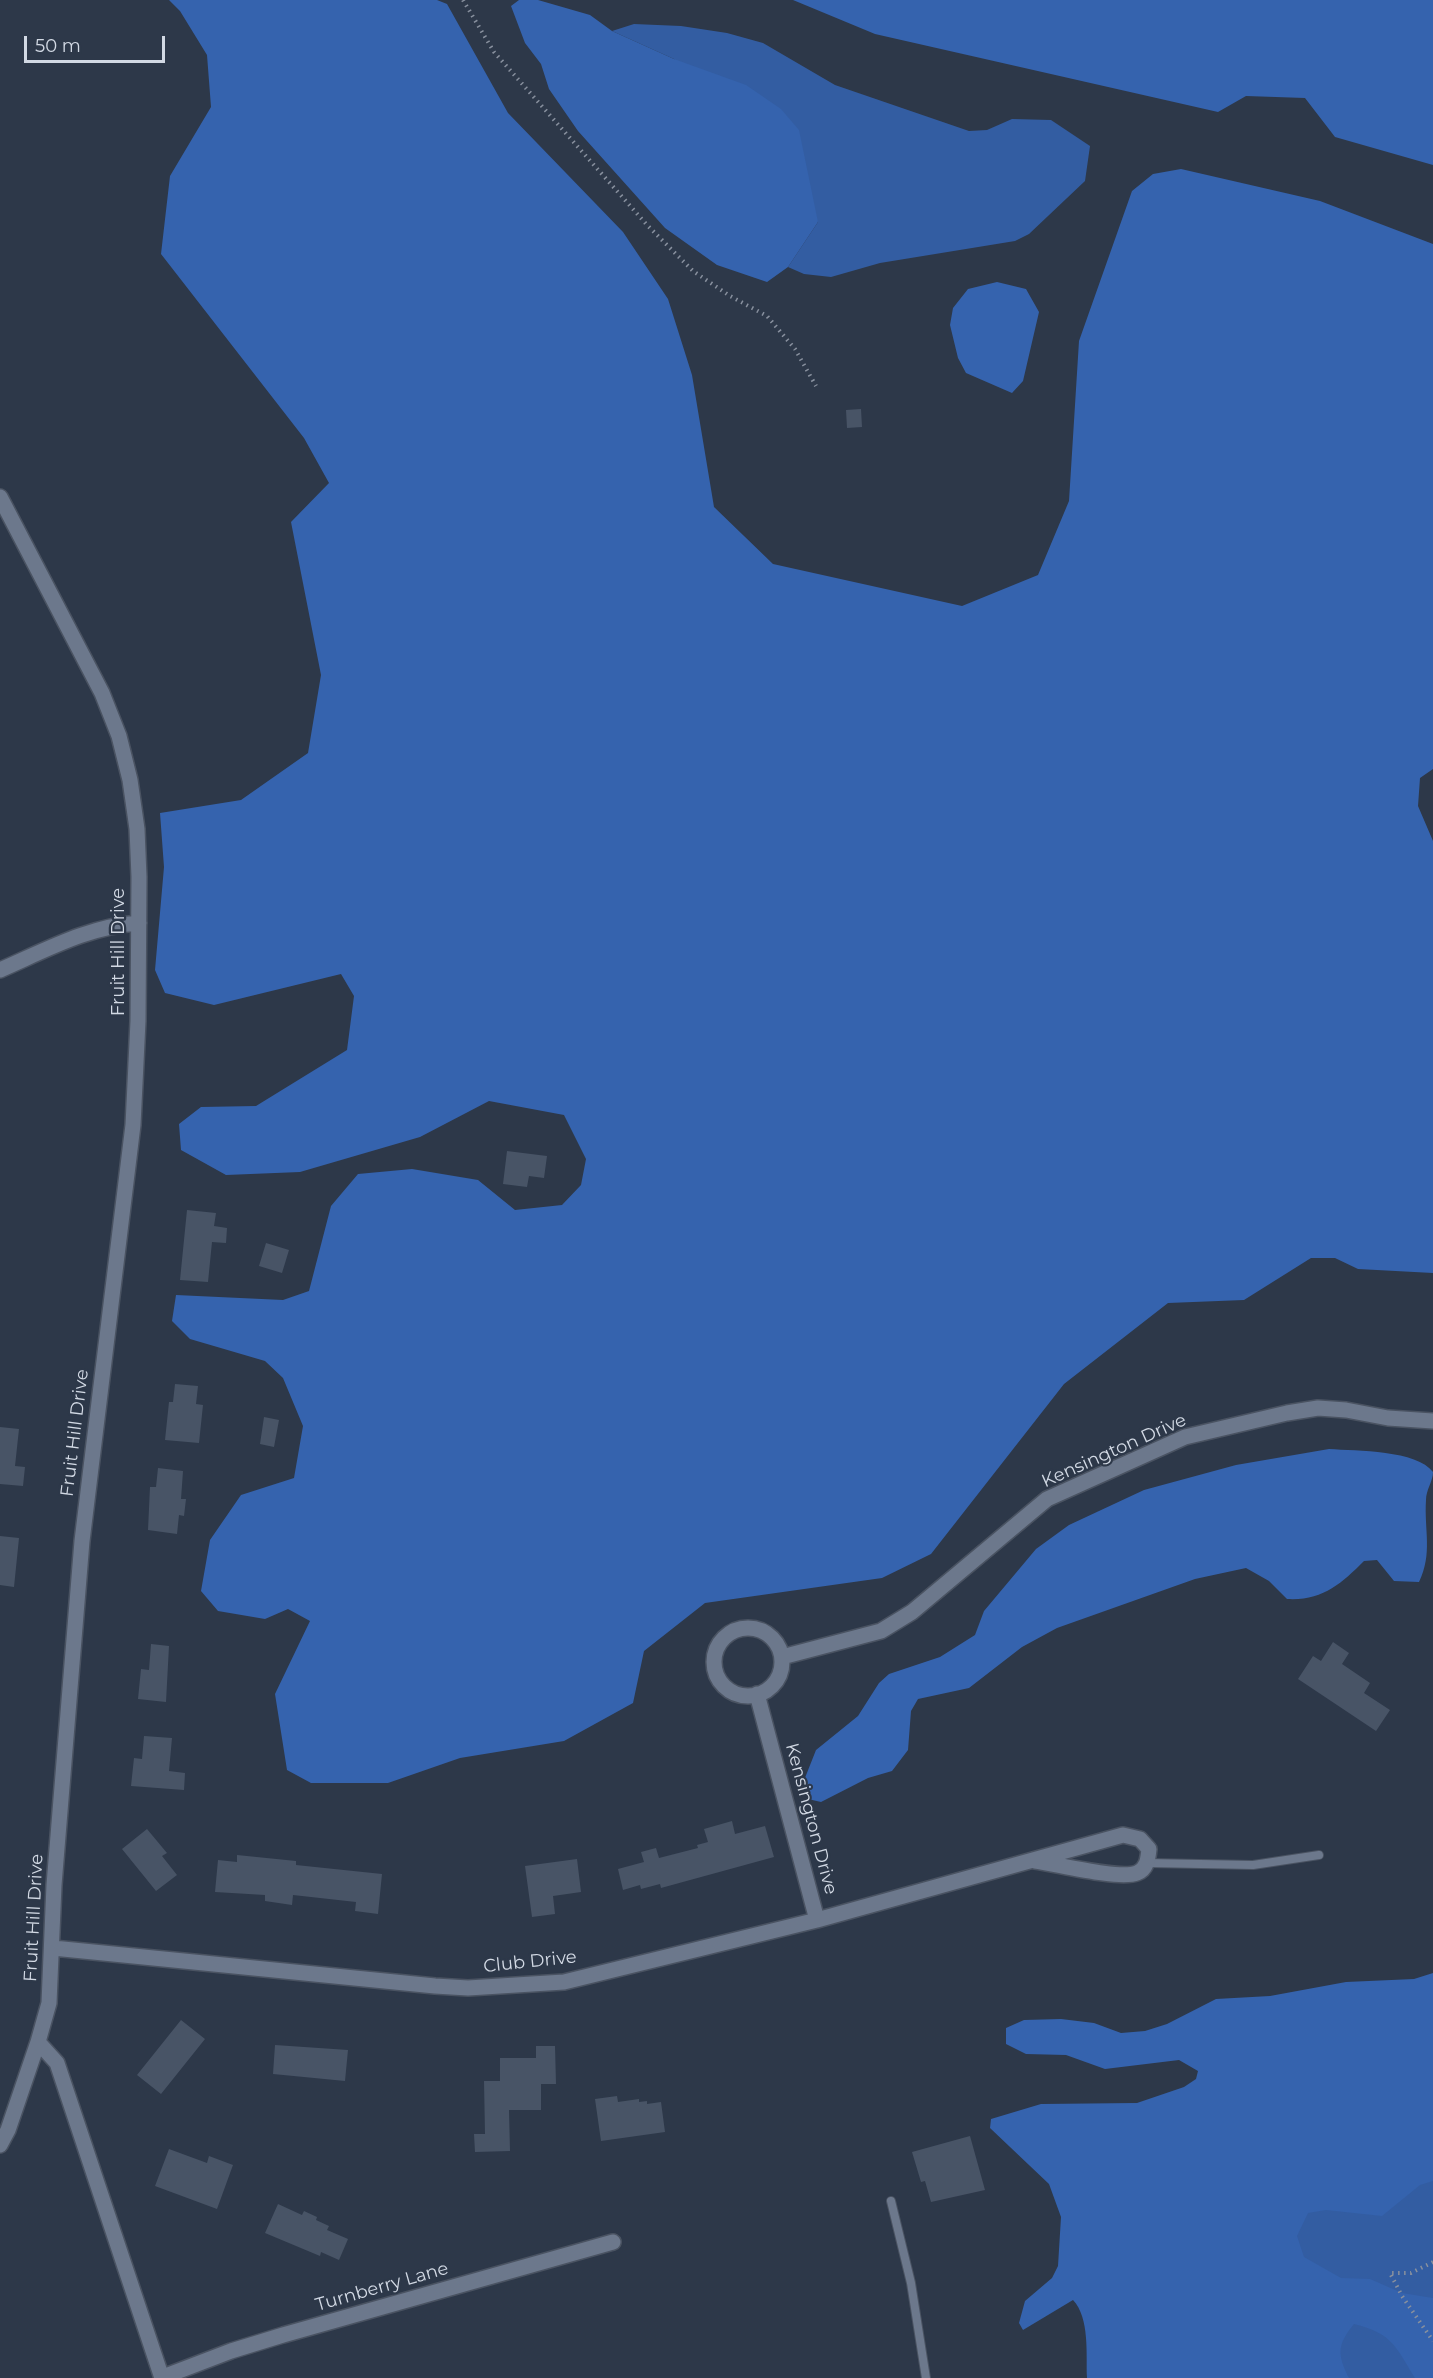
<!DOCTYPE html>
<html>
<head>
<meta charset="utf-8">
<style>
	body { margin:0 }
	#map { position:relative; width:1433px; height:2378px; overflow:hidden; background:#2d3849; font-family:Montserrat,sans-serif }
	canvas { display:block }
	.scale { position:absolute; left:24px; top:36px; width:141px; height:27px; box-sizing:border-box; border:3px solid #d2d9e4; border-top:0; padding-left:8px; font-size:18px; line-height:21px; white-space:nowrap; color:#d2d9e4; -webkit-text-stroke:4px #2d3849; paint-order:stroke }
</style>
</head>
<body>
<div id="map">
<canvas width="1433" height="2378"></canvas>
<div class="scale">50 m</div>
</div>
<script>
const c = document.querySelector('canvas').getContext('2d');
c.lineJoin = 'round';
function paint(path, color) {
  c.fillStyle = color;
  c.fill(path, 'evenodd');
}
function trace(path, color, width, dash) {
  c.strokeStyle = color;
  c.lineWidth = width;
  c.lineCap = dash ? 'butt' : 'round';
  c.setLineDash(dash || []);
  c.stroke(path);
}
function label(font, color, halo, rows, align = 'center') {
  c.font = font + ' Montserrat,sans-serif';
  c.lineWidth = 4.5;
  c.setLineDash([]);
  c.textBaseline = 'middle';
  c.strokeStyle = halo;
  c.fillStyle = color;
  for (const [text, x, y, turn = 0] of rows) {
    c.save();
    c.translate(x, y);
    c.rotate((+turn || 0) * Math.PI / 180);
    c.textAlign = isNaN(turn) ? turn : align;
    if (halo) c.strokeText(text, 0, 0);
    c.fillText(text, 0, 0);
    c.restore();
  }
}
paint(new Path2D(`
	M634,24L681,26L727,33L763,43L835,85L969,131L987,130L1012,119L1051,120L1090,146L1085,181L1029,234L1015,241L880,263L831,277L804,274L788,267L818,222L674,59L612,31Z
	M1433,2099V2378H1292L1268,2192Z`), '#335da2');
paint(new Path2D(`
	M169,0H437L447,4L508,113L623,232L668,299L692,375L714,507L773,564L962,606L1038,575L1069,501L1079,341L1132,191L1153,174L1181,169L1320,201L1433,244V769L1420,778L1418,806L1433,841V1273L1358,1269L1335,1258H1311L1244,1300L1168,1303L1064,1384L931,1554L882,1578L705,1603L644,1651L633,1703L564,1741L460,1758L388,1783H311L287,1770L275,1694L310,1621L288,1609L265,1619L218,1611L201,1591L210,1540L241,1495L294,1478L303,1426L283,1378L265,1361L190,1339L172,1321L176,1295L283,1300L309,1291L331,1206L358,1174L412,1169L478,1180L515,1210L562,1205L581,1185L586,1159L564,1115L489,1101L420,1137L300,1172L226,1175L181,1150L179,1124L201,1107L256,1106L347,1050L354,996L341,974L214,1005L165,993L155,970L164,867L160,813L241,800L308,753L321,675L291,522L329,483L304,438L161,254L170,176L211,107L207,55L180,11Z
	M519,0H538L590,15L612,31L674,59L746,85L781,109L799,130L818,222L788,267L767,282L717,265L665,228L578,131L549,89L541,64L525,43L511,6Z
	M793,0H1433V165L1335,137L1305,98L1246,96L1218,112L875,34Z
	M997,282L1026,289L1039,312L1023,381L1012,393L966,373L958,358L950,325L953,308L968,289Z
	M1329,1449C1357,1451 1417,1450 1433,1472C1433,1481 1426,1490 1426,1500C1424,1531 1433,1553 1419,1582L1394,1581L1377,1560L1364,1561C1341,1584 1322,1601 1287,1599L1269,1581L1246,1568L1195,1579L1057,1628L1022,1647L969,1688L918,1699L911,1711L908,1750L892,1771L868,1778L821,1802L808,1799L801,1788L816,1750L858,1716L879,1683L889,1674L940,1657L975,1635L984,1611L1036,1549L1069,1525L1144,1490L1236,1465Z
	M1433,1973V2181L1420,2185L1382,2216L1326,2210L1308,2213L1297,2236L1304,2257L1341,2278L1370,2279L1402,2293L1433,2298V2378H1415C1396,2347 1392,2333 1354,2324C1337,2345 1337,2354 1349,2378H1087C1086,2355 1090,2318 1073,2300L1023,2330L1019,2323L1025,2301L1052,2278L1058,2266L1061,2217L1049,2184L990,2128L991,2119L1041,2104L1137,2103L1184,2087L1196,2079L1198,2071L1179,2060L1105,2069L1066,2055L1026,2054L1006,2044V2028L1024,2020L1061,2019L1094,2023L1121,2033L1145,2031L1167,2024L1216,1999L1270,1996L1346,1982L1414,1979Z`), '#3563ae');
paint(new Path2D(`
	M861,409L862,427L847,428L846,410Z
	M507,1151L547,1156L544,1178L529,1176L527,1187L503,1184Z
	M187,1210L216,1213L214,1226L227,1228L226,1243L212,1242L208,1282L180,1280Z
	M266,1243L289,1250L282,1273L259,1266Z
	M175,1384L198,1386L196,1404L203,1405L199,1443L165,1440L169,1402H173Z
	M264,1417L279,1420L274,1447L260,1444Z
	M0,1427L19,1429L15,1466L25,1467L23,1486L0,1484Z
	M158,1468L183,1471L181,1499H186L184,1516L179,1515L177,1534L148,1530L150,1487H156Z
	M0,1536L19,1538L14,1587L0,1585Z
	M1333,1642L1349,1653L1342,1664L1370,1683L1364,1693L1390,1710L1376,1731L1298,1679L1313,1656L1321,1661Z
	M151,1644L169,1646L166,1702L138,1699L141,1669L149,1670Z
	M144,1736L172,1738L169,1771L185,1773L184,1790L131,1786L134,1758L142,1759Z
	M732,1821L735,1834L765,1826L774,1857L661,1888L660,1884L641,1889L640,1885L623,1890L618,1869L644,1862L641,1852L656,1848L659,1858L698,1848L697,1845L708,1842L704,1829Z
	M147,1829L167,1853L162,1856L177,1875L156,1891L122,1849Z
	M237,1855L296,1861V1865L382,1874L378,1914L355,1911L356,1902L293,1895L292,1905L265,1901V1895L215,1892L218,1860L237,1862Z
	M577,1859L581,1892L553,1896L555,1914L532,1917L525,1866Z
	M181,2020L205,2039L161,2094L137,2075Z
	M275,2045L348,2050L345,2081L273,2074Z
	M536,2046H555L556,2084H541V2110H509L510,2151L475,2152L474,2134H485L484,2081H500V2058H536Z
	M617,2096L618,2102L639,2099V2102L647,2101V2104L661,2102L665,2132L601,2141L595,2099Z
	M970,2136L985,2190L931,2202L925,2181L921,2182L912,2152Z
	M169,2149L207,2163L209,2156L233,2165L217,2209L155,2186Z
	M278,2204L302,2215L304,2211L317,2217L316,2220L329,2226L327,2230L348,2239L339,2260L321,2252L320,2256L265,2233Z`), '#485466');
const service = new Path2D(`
	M1148,1863L1253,1865L1319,1855
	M891,2201L911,2283L926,2378`);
const minor = new Path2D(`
	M0,497L102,693L119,736L130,780L137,829L139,877L138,1021L133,1125L82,1541L54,1885L49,2003L38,2042L57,2063L162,2378
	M0,970C46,950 89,926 139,923
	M714 1662a34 34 0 1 1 68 0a34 34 0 1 1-68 0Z
	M782,1657L881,1631L912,1612L1047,1499L1185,1437L1287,1413L1318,1408L1346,1410L1388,1418L1433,1421
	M757,1694L817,1920
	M53,1948L435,1986L468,1988L564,1982L817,1920L1123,1835L1140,1839L1149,1849C1148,1859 1147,1869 1137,1873C1119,1880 1057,1864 1035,1861
	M0,2145L8,2130L38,2042
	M163,2377L231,2351L283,2335L613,2242`);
trace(service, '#4a5362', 10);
trace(minor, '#4a5362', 18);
trace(new Path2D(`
	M463,0L494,52L647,225L693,271L730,296L767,316L795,349L816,386
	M1433,2262L1411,2273H1390L1402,2296L1433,2341`), '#88909e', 4, [1.5, 4.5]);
trace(service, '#6c788c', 8);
trace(minor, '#6c788c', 15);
label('18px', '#d2d9e4', '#2d3849', [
	["Fruit Hill Drive",119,952,-90],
	["Fruit Hill Drive",75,1433,-83],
	["Kensington Drive",1114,1451,-24],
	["Kensington Drive",811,1819,75],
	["Fruit Hill Drive",34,1918,-87],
	["Club Drive",530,1962,-6],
	["Turnberry Lane",382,2287,-16]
]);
</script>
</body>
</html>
